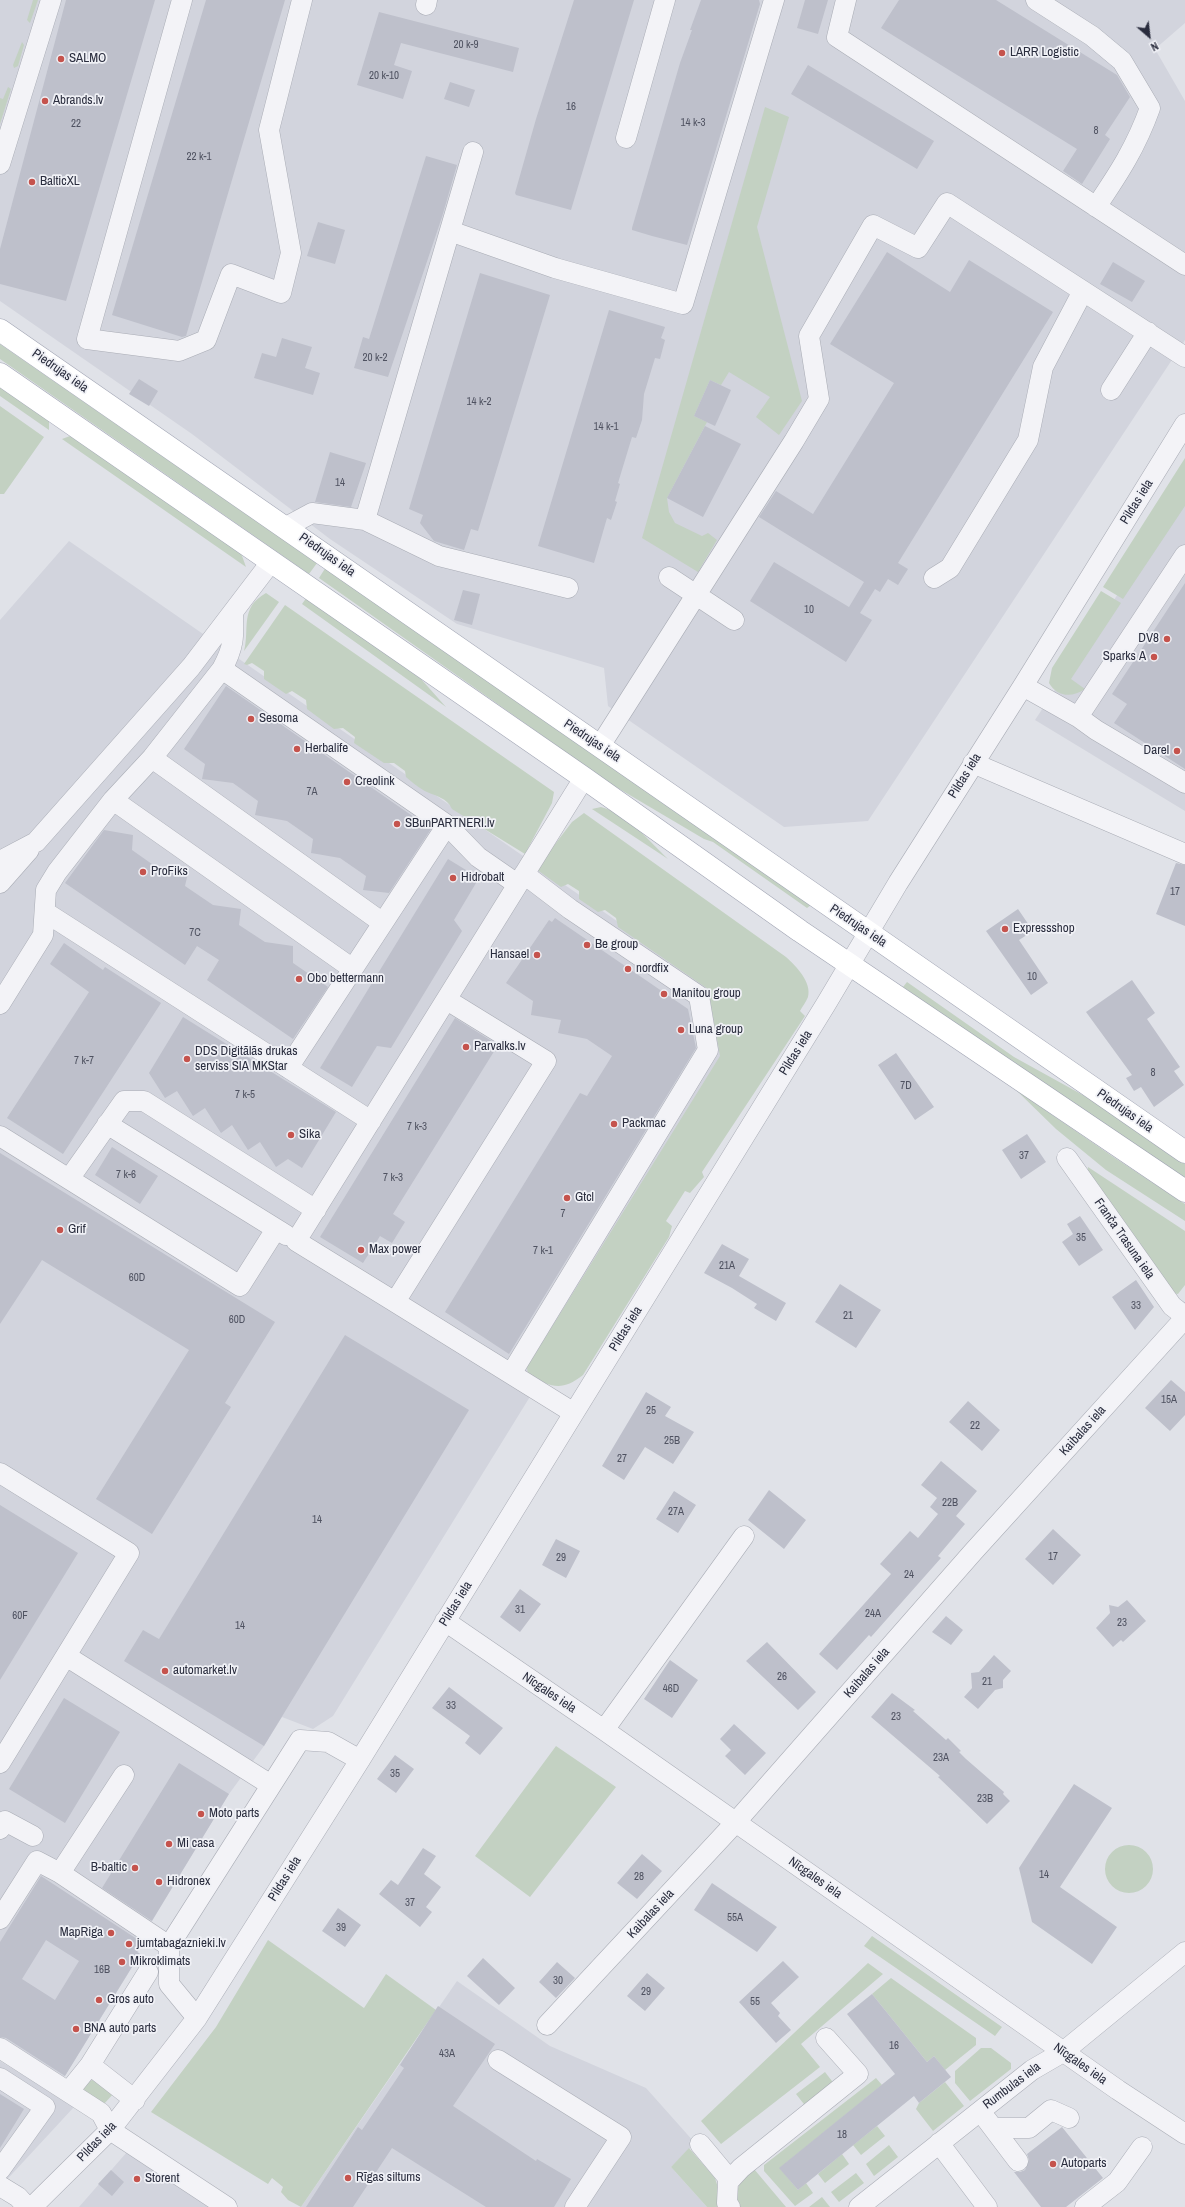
<!DOCTYPE html>
<html>
<head>
<meta charset="utf-8">
<style>
	body { margin:0 }
	#map { position:relative; width:1185px; height:2207px; overflow:hidden; background:#e0e2e8; font-family:"Archivo Narrow",sans-serif }
	canvas { display:block }
	.north { position:absolute; left:1129px; top:16px; width:40px; height:40px; -webkit-text-stroke:3px #f0f1f6; paint-order:stroke; rotate:152deg; font-size:11px; font-weight:700; line-height:16px; text-align:center; color:#2a2d3e }
	.north::after { content:''; display:block; margin:auto; width:14px; height:18px; background:#2a2d3e; clip-path:polygon(50% 0,100% 100%,50% 72%,0 100%) }
</style>
</head>
<body>
<div id="map">
<canvas width="1185" height="2207"></canvas>
<div class="north">N</div>
</div>
<script>
const c = document.querySelector('canvas').getContext('2d');
c.lineJoin = 'round';
function paint(path, color) {
  c.fillStyle = color;
  c.fill(path, 'evenodd');
}
function trace(path, color, width, dash) {
  c.strokeStyle = color;
  c.lineWidth = width;
  c.lineCap = dash ? 'butt' : 'round';
  c.setLineDash(dash || []);
  c.stroke(path);
}
function label(font, color, halo, rows, align = 'center') {
  c.font = font + ' "Archivo Narrow",sans-serif';
  c.lineWidth = 3.5;
  c.setLineDash([]);
  c.textBaseline = 'middle';
  c.strokeStyle = halo;
  c.fillStyle = color;
  for (const [text, x, y, turn = 0] of rows) {
    c.save();
    c.translate(x, y);
    c.rotate((+turn || 0) * Math.PI / 180);
    c.textAlign = isNaN(turn) ? turn : align;
    if (halo) c.strokeText(text, 0, 0);
    c.fillText(text, 0, 0);
    c.restore();
  }
}
paint(new Path2D(`
	M0,0H1185V23L1155,49L1185,101V340L868,821L784,827L608,706L604,668L457,624L330,539L192,434L0,301Z
	M1185,492V811L1035,720Z
	M69,541L712,987L734,1066L333,1716L313,1729L282,1717L264,1746L229,1794L152,1920L146,1938L138,1952L140,1954L63,2079L0,2042V620Z
	M457,1981L550,2046L646,2088L695,2143L671,2167L707,2207H301Z
	M0,2061L74,2107L0,2187Z
	M127,2152L215,2207H79Z`), '#d2d4dd');
paint(new Path2D(`
	M33,0H38L30,23L27,20Z
	M22,42L24,45L18,66L14,68L13,65Z
	M8,87L11,89L0,124V98L3,99Z
	M765,107L789,117L757,227L802,401L779,435L756,417L770,397L729,372L721,385L710,380L694,416L707,422L667,498L669,512L675,523L702,536L708,533L717,540L698,572L642,538Z
	M0,344L317,563L309,574L0,359Z
	M0,385L49,419V430L0,396Z
	M0,406L44,437L4,494H0Z
	M70,436L75,438L241,553L246,567L62,439Z
	M1185,458V506L1123,599L1103,587Z
	M326,567L811,905L807,908L713,842L704,839L611,784L319,578Z
	M1101,591L1121,603L1071,679L1085,689C1072,698 1057,697 1049,683L1052,668Z
	M266,593L279,602L244,651C250,629 239,608 266,593Z
	M307,597L421,679L446,707L302,604Z
	M285,605L554,792L552,803L525,854L452,809C447,798 436,796 427,792C420,789 412,782 406,777L405,771L394,763H384L354,743L355,737L343,728L334,729L307,709L306,700L292,691L286,694L264,679V671L252,663L247,665L244,664Z
	M601,807C627,813 649,841 668,859L592,809Z
	M584,813L786,957C796,966 812,982 808,997C806,1002 802,1007 800,1011L805,1016L702,1172L704,1177L690,1193L685,1191L666,1221L672,1226L669,1237L583,1375C561,1392 552,1387 528,1375L527,1367L720,1056L708,989L618,927L616,918L605,910L598,912L579,899V891L568,884L561,887L536,869L572,822Z
	M907,982L1014,1057L1090,1099L1185,1164V1180L1145,1155L903,987Z
	M1016,1090L1112,1156L1185,1204V1221L1106,1170L1056,1129Z
	M1088,1167L1185,1231V1285L1178,1294L1169,1293L1087,1174Z
	M556,1746L616,1787L530,1897L475,1856Z
	M1105 1869a24 24 0 1 1 48 0a24 24 0 1 1-48 0Z
	M872,1936L1002,2027L995,2036L864,1946Z
	M268,1940L364,2008L386,1974L436,2010L301,2207L288,2200L281,2192L283,2187L272,2178L268,2184L151,2112L216,2027Z
	M868,1963L883,1974L801,2044L820,2067L721,2144L701,2121Z
	M891,1978L976,2038V2045L945,2070L934,2056L927,2062L872,1994Z
	M981,2048H991L1011,2063V2069L970,2101L955,2083V2071Z
	M825,2072L835,2085L807,2108L796,2094Z
	M876,2078L882,2085L780,2168L798,2190L806,2183L813,2193L795,2206L764,2171V2165Z
	M94,2080L115,2092L103,2105L82,2093V2085L86,2081Z
	M945,2082L964,2106L933,2131L916,2109L919,2103Z
	M877,2126L885,2136L861,2155L853,2145Z
	M889,2145L898,2157L874,2176L866,2164Z
	M689,2148L715,2178L724,2207H707L671,2167Z
	M842,2154L849,2164L825,2183L818,2174Z
	M754,2169L786,2207H740L736,2203C738,2184 739,2180 754,2169Z
	M856,2173L864,2183L839,2202L831,2192Z
	M822,2197L830,2207H809Z`), '#c3d1c2');
paint(new Path2D(`
	M66,0H155L66,301L0,284V249Z
	M206,0H285L186,336L182,337L112,315Z
	M574,0H634L571,210L516,195L515,193L536,119Z
	M701,0H759L760,4L687,245L652,236L632,230V228L680,63L692,30H690Z
	M805,0H828L818,34L797,28Z
	M899,0H996L1117,75L1130,97L1105,135L1110,139L1082,184L1063,171L1077,149L881,28Z
	M379,12L519,48L513,72L401,43L394,65L412,71L403,99L357,85Z
	M808,65L934,141L917,169L791,94Z
	M450,82L475,90L469,107L444,99Z
	M426,156L457,165L442,217L388,377L354,368L363,337L369,339Z
	M318,222L345,230L335,264L307,256Z
	M887,252L950,292L969,260L1053,312L898,563L908,569L898,585L888,579L880,592L875,589L860,613L872,620L846,662L750,601L774,562L849,607L864,582L759,517L776,491L813,514L894,383L830,344Z
	M1113,262L1145,281L1132,302L1100,284Z
	M480,273L550,295L478,531L471,529L464,550L434,541L420,523L423,515L409,509Z
	M609,310L665,327L661,338L665,340L660,359L655,358L644,394L642,420L636,438L632,437L618,483L620,484L615,501L617,502L611,520L607,518L594,563L538,546Z
	M282,338L312,347L305,368L320,373L313,395L254,378L262,353L276,357Z
	M139,379L158,391L149,406L129,394Z
	M710,380L731,390L715,426L694,416Z
	M705,426L741,444L703,517L667,498Z
	M330,452L366,463L351,507L315,502Z
	M1185,583V769L1114,723L1127,704L1112,694Z
	M463,590L480,594L472,625L454,620Z
	M226,686L431,829L389,893L363,890L366,876L340,858L311,853L313,839L287,821L255,815L258,801L233,783L202,779L205,764L184,749Z
	M104,830L133,835L132,850L159,869L188,873L185,886L213,905L241,909L239,925L265,942L293,946V963L328,987L293,1039L207,980L219,960L197,946L185,965L65,883Z
	M448,859L479,878L454,920L462,931L391,1048L377,1046L352,1087L320,1068Z
	M1176,863L1185,865V926L1156,914Z
	M1018,909L1033,931L1019,940L1048,983L1031,995L986,931Z
	M555,918L688,1009L696,1048L509,1354L445,1312L580,1093L587,1096L612,1056L587,1039L558,1033L561,1020L531,1015L533,1001L506,983L549,920L552,922Z
	M64,943L103,970L105,967L161,1003L63,1154L7,1118L89,992L50,964Z
	M1132,980L1155,1013L1147,1019L1180,1067L1174,1071L1184,1085L1154,1107L1141,1087L1134,1091L1126,1078L1132,1075L1086,1012Z
	M183,1017L336,1112L302,1168L288,1159L276,1167L260,1142L248,1150L232,1125L221,1133L205,1108L193,1116L177,1091L165,1098L149,1073Z
	M455,1018L498,1045L393,1214L405,1222L392,1243L380,1236L363,1263L320,1237Z
	M896,1053L934,1107L915,1120L878,1065Z
	M1027,1134L1046,1162L1021,1179L1002,1150Z
	M112,1147L158,1176L140,1204L95,1175Z
	M0,1153L275,1322L225,1403L231,1407L152,1534L96,1499L189,1350L42,1260L0,1324Z
	M1080,1216L1103,1250L1079,1266L1062,1242L1073,1234L1067,1224Z
	M722,1244L749,1259L739,1276L786,1303L776,1321L754,1308L757,1304L732,1288L704,1273Z
	M1136,1280L1154,1307L1135,1330L1112,1297Z
	M840,1284L881,1310L856,1348L815,1322Z
	M345,1335L469,1410L264,1746L124,1661L143,1630L159,1639Z
	M1171,1380L1185,1392V1415L1170,1431L1145,1408Z
	M646,1392L671,1407L665,1416L694,1432L673,1464L645,1447L624,1480L602,1466Z
	M968,1401L1000,1430L982,1451L949,1422Z
	M941,1461L977,1491L956,1516L965,1524L938,1556L941,1558L871,1637L869,1635L837,1670L819,1654L891,1574L880,1564L910,1531L918,1538L938,1514L930,1507L937,1498L921,1485Z
	M769,1490L806,1520L784,1549L748,1520Z
	M674,1491L696,1505L678,1533L656,1519Z
	M0,1505L78,1553L0,1680Z
	M1053,1529L1081,1555L1053,1585L1025,1559Z
	M556,1539L580,1551L566,1578L542,1565Z
	M520,1589L541,1604L520,1632L500,1617Z
	M1127,1600L1146,1621L1123,1642L1121,1640L1113,1647L1096,1628L1110,1613L1109,1605L1118,1607Z
	M946,1616L963,1630L951,1645L932,1632Z
	M767,1642L816,1692L798,1710L746,1661Z
	M994,1655L1011,1671L1003,1680V1688L995,1690L978,1709L964,1697L972,1688L971,1673L979,1672Z
	M670,1660L698,1680L672,1718L644,1699Z
	M449,1687L503,1728L480,1755L465,1743L470,1736L432,1708Z
	M892,1693L915,1710L913,1711L938,1733L946,1740L948,1738L961,1751L959,1752L966,1759L1004,1792L1003,1794L1010,1801L987,1824L938,1777L940,1776L871,1717Z
	M64,1698L120,1732L65,1823L9,1789Z
	M734,1724L766,1753L745,1775L725,1756L731,1750L720,1739Z
	M395,1755L414,1769L396,1793L377,1779Z
	M179,1763L229,1794L152,1921L102,1888Z
	M1074,1784L1112,1808L1060,1887L1117,1927L1092,1964L1032,1922L1019,1868Z
	M423,1848L436,1856L424,1874L441,1887L426,1907L432,1912L420,1927L379,1894L391,1880L398,1885Z
	M642,1854L662,1871L637,1899L617,1883Z
	M41,1876L143,1943L137,1952L140,1954L65,2076L6,2038L0,2037V1942ZM46,1940L79,1961L55,2000L22,1979Z
	M712,1883L777,1927L757,1952L694,1910Z
	M338,1908L361,1925L345,1947L322,1931Z
	M483,1958L515,1988L499,2005L467,1976Z
	M783,1961L799,1977L771,2003L780,2013L778,2016L791,2030L776,2043L739,2002Z
	M557,1962L575,1978L556,1998L539,1982Z
	M647,1973L665,1988L645,2011L627,1996Z
	M872,1994L927,2062L934,2056L951,2077L919,2103L914,2096L798,2190L779,2168L895,2074L847,2014Z
	M438,2006L495,2044L453,2106L536,2161L537,2159L571,2179L554,2207H486L392,2148L353,2207H306L358,2127L362,2130L404,2068L400,2065Z
	M0,2094L24,2109L0,2148Z
	M1062,2127L1103,2178L1066,2207H1041L1014,2172H1020L1025,2170L1029,2160L1027,2154Z
	M111,2170L124,2182L112,2196L98,2184Z`), '#bec0cb');
const minor = new Path2D(`
	M182,0L87,339L179,351L206,340L231,274L281,293L291,253L269,130L302,0
	M846,0L837,37L1185,265
	M1036,0L1092,36L1122,61L1150,108C1136,147 1119,173 1096,207
	M426,5L427,0
	M626,138L665,0
	M0,164L51,0
	M450,231L555,268L683,304L774,0
	M1111,390L1148,332
	M365,520L439,556L568,588
	M286,527L312,513L365,520L473,152
	M669,577L734,620
	M934,578L950,568L1028,440L1043,367L1083,291
	M222,669L447,825L478,857L517,884
	M1023,686L1078,717L1185,555
	M1078,717L1096,730L1185,783
	M600,746L794,441L819,399L809,336L873,225L918,248L947,203L1185,357
	M152,758L383,923
	M973,763L1185,854
	M113,800L353,969
	M0,861L36,842L191,667L271,562
	M0,883L29,850
	M45,912L371,1121
	M447,1000L546,1061L395,1302L296,1241L584,778
	M0,1004L43,935L46,890L57,872L113,800L152,758L222,669C234,647 234,637 233,613
	M288,1068L447,825
	M107,1124L286,1235
	M0,1136L240,1286L276,1229
	M1067,1158L1172,1306L1185,1316
	M69,1179L124,1101H144L316,1210
	M395,1302L574,1413
	M511,1374L708,1050L699,996L570,909L524,874
	M0,1473L129,1553L0,1763
	M445,1621L604,1730L1118,2090L1185,2134
	M66,1656L271,1785
	M604,1730L744,1536
	M124,1775L60,1873L169,1946
	M0,1829L5,1821L33,1836
	M0,1919L37,1861L60,1873
	M197,2018L169,1984V1946L300,1740L328,1742L360,1760
	M547,2025L735,1823L973,1552L1185,1318
	M0,2048L101,2113L110,2130L227,2207
	M498,2060L621,2137L575,2207
	M0,2078L45,2107L0,2170
	M69,2091L90,2065
	M135,2100L90,2065L148,1972
	M987,2120L1018,2161
	M993,2128H1029L1051,2110L1069,2118
	M939,2143L987,2207
	M700,2144L730,2180
	M0,2186L18,2197L27,2207
	M32,2207L110,2130L197,2018L360,1760L826,1004L898,883L1023,686L1185,424
	M730,2207L727,2203L728,2182L741,2168L858,2074L826,2038
	M859,2207L1032,2070L1063,2052L1185,1952
	M1085,2207L1117,2182L1142,2147`);
const major = new Path2D(`
	M0,330L1185,1152
	M0,374L584,778L800,931L1185,1191`);
trace(minor, '#a9acb5', 21);
trace(major, '#a0a4b3', 23);
trace(minor, '#f3f3f7', 20);
trace(major, '#fff', 22);
for (const [x, y, r, color] of [
	[1002,53,4,"#c5534d"],
	[61,59,4,"#c5534d"],
	[45,101,4,"#c5534d"],
	[32,182,4,"#c5534d"],
	[1167,639,4,"#c5534d"],
	[1154,657,4,"#c5534d"],
	[251,719,4,"#c5534d"],
	[297,749,4,"#c5534d"],
	[1177,751,4,"#c5534d"],
	[347,782,4,"#c5534d"],
	[397,824,4,"#c5534d"],
	[143,872,4,"#c5534d"],
	[453,878,4,"#c5534d"],
	[1005,929,4,"#c5534d"],
	[587,945,4,"#c5534d"],
	[537,955,4,"#c5534d"],
	[628,969,4,"#c5534d"],
	[299,979,4,"#c5534d"],
	[664,994,4,"#c5534d"],
	[681,1030,4,"#c5534d"],
	[466,1047,4,"#c5534d"],
	[187,1059,4,"#c5534d"],
	[614,1124,4,"#c5534d"],
	[291,1135,4,"#c5534d"],
	[567,1198,4,"#c5534d"],
	[60,1230,4,"#c5534d"],
	[361,1250,4,"#c5534d"],
	[165,1671,4,"#c5534d"],
	[201,1814,4,"#c5534d"],
	[169,1844,4,"#c5534d"],
	[135,1868,4,"#c5534d"],
	[159,1882,4,"#c5534d"],
	[111,1933,4,"#c5534d"],
	[129,1944,4,"#c5534d"],
	[122,1962,4,"#c5534d"],
	[99,2000,4,"#c5534d"],
	[76,2029,4,"#c5534d"],
	[1053,2164,4,"#c5534d"],
	[348,2178,4,"#c5534d"],
	[137,2179,4,"#c5534d"]
]) {
  const dot = new Path2D();
  dot.arc(x, y, r, 0, 2 * Math.PI);
  c.fillStyle = color;
  c.fill(dot);
  trace(dot, '#f0f1f6', 1.5);
}
label('11px', '#4f5261', null, [
	["20 k-9",466,45],
	["20 k-10",384,76],
	["16",571,107],
	["14 k-3",693,123],
	["22",76,124],
	["8",1096,131],
	["22 k-1",199,157],
	["20 k-2",375,358],
	["14 k-2",479,402],
	["14 k-1",606,427],
	["14",340,483],
	["10",809,610],
	["7A",312,792],
	["17",1175,892],
	["7C",195,933],
	["10",1032,977],
	["7 k-7",84,1061],
	["8",1153,1073],
	["7D",906,1086],
	["7 k-5",245,1095],
	["7 k-3",417,1127],
	["37",1024,1156],
	["7 k-6",126,1175],
	["7 k-3",393,1178],
	["7",563,1214],
	["35",1081,1238],
	["7 k-1",543,1251],
	["21A",727,1266],
	["60D",137,1278],
	["33",1136,1306],
	["21",848,1316],
	["60D",237,1320],
	["15A",1169,1400],
	["25",651,1411],
	["22",975,1426],
	["25B",672,1441],
	["27",622,1459],
	["22B",950,1503],
	["27A",676,1512],
	["14",317,1520],
	["17",1053,1557],
	["29",561,1558],
	["24",909,1575],
	["31",520,1610],
	["24A",873,1614],
	["60F",20,1616],
	["23",1122,1623],
	["14",240,1626],
	["26",782,1677],
	["21",987,1682],
	["46D",671,1689],
	["33",451,1706],
	["23",896,1717],
	["23A",941,1758],
	["35",395,1774],
	["23B",985,1799],
	["14",1044,1875],
	["28",639,1877],
	["37",410,1903],
	["55A",735,1918],
	["39",341,1928],
	["16B",102,1970],
	["30",558,1981],
	["29",646,1992],
	["55",755,2002],
	["16",894,2046],
	["43A",447,2054],
	["18",842,2135]
]);
label('13px', '#2a2d3e', '#f0f1f6', [
	["LARR Logistic",1010,53],
	["SALMO",69,59],
	["Abrands.lv",53,101],
	["BalticXL",40,182],
	["DV8",1159,639,"right"],
	["Sparks A",1146,657,"right"],
	["Sesoma",259,719],
	["Herbalife",305,749],
	["Darel",1169,751,"right"],
	["Creolink",355,782],
	["SBunPARTNERI.lv",405,824],
	["ProFiks",151,872],
	["Hidrobalt",461,878],
	["Expressshop",1013,929],
	["Be group",595,945],
	["Hansael",529,955,"right"],
	["nordfix",636,969],
	["Obo bettermann",307,979],
	["Manitou group",672,994],
	["Luna group",689,1030],
	["Parvalks.lv",474,1047],
	["DDS Digitālās drukas",195,1052],
	["serviss SIA MKStar",195,1067],
	["Packmac",622,1124],
	["Sika",299,1135],
	["Gtcl",575,1198],
	["Grif",68,1230],
	["Max power",369,1250],
	["automarket.lv",173,1671],
	["Moto parts",209,1814],
	["Mi casa",177,1844],
	["B-baltic",127,1868,"right"],
	["Hidronex",167,1882],
	["MapRiga",103,1933,"right"],
	["jumtabagaznieki.lv",137,1944],
	["Mikroklimats",130,1962],
	["Gros auto",107,2000],
	["BNA auto parts",84,2029],
	["Autoparts",1061,2164],
	["Rīgas siltums",356,2178],
	["Storent",145,2179]
], 'left');
label('13px', '#2a2d3e', '#f0f1f6', [
	["Piedrujas iela",60,371,35],
	["Pildas iela",1137,502,-58],
	["Piedrujas iela",327,555,35],
	["Piedrujas iela",592,741,34],
	["Pildas iela",965,776,-58],
	["Piedrujas iela",858,926,34],
	["Pildas iela",796,1053,-58],
	["Piedrujas iela",1125,1111,35],
	["Franča Trasuna iela",1124,1239,55],
	["Pildas iela",626,1329,-58],
	["Kaibalas iela",1083,1431,-48],
	["Pildas iela",456,1604,-58],
	["Kaibalas iela",867,1673,-49],
	["Nīcgales iela",549,1693,34],
	["Nīcgales iela",815,1878,35],
	["Pildas iela",285,1879,-58],
	["Kaibalas iela",651,1914,-47],
	["Nīcgales iela",1080,2064,35],
	["Rumbulas iela",1012,2086,-37],
	["Pildas iela",97,2142,-46]
]);
</script>
</body>
</html>
